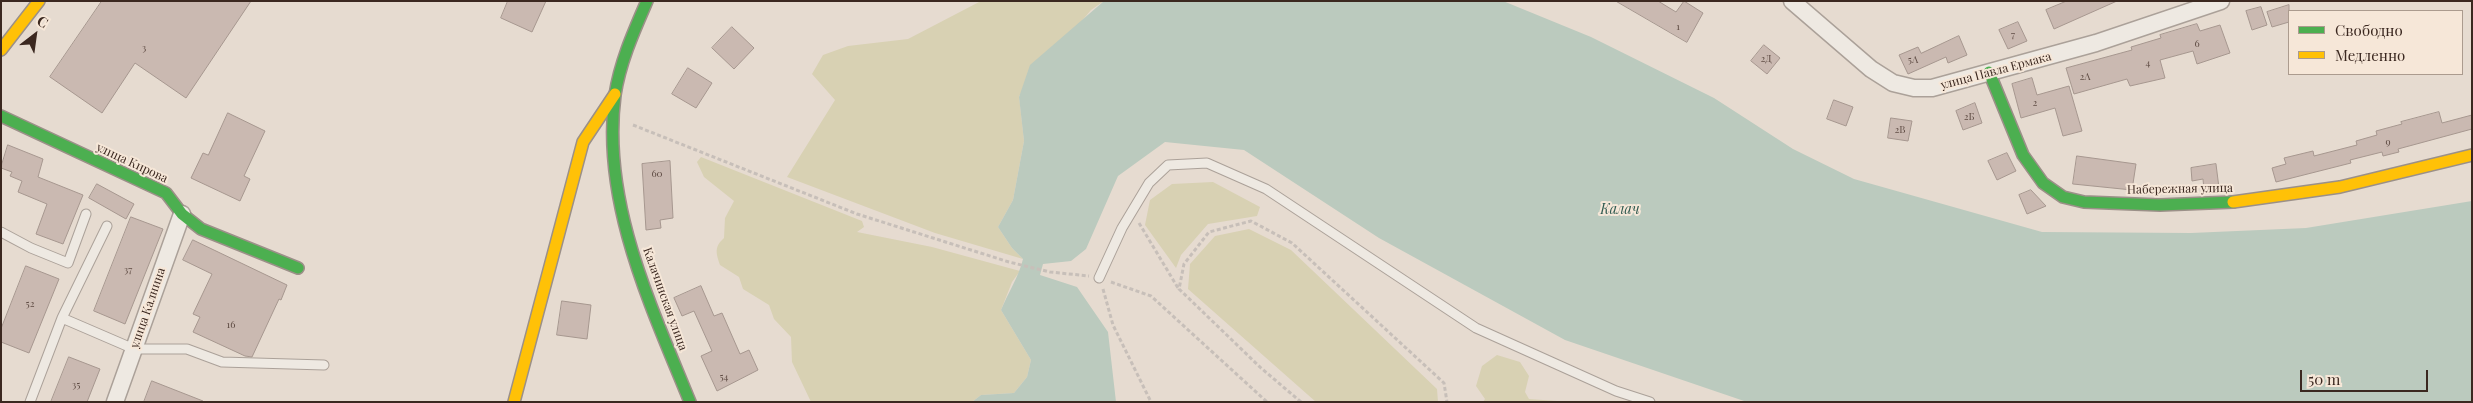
<!DOCTYPE html>
<html>
<head>
<meta charset="utf-8">
<style>
	body { margin:0 }
	#map { position:relative; width:2473px; height:403px; overflow:hidden; background:#e6dbd0; font-family:"Playfair Display",serif }
	canvas { display:block }
	.frame { position:absolute; inset:0; border:2px solid #3b2820; pointer-events:none }
	.legend { position:absolute; left:2288px; top:10px; width:175px; height:65px; box-sizing:border-box; background:#f6e7d8; border:1px solid #ab9b8e; margin:0; padding:6px 9px; list-style:none; font-size:15px; color:#3b2820 }
	.legend li { display:flex; align-items:center; gap:10px; height:25px }
	.legend b { width:25px; border:1px solid #ab9b8e }
	.north { position:absolute; left:10px; top:10px; width:50px; height:50px; -webkit-text-stroke:4px #f6e7d8; paint-order:stroke; rotate:30deg; font-size:14px; font-weight:700; line-height:20px; text-align:center; color:#3b2820 }
	.north::after { content:''; display:block; margin:auto; width:18px; height:22px; background:#3b2820; clip-path:polygon(50% 0,100% 100%,50% 72%,0 100%) }
	.scale { position:absolute; left:2300px; top:370px; width:128px; height:22px; box-sizing:border-box; border:2px solid #3b2820; border-top:0; padding-left:6px; font-size:15px; line-height:18px; white-space:nowrap; color:#3b2820; -webkit-text-stroke:4px #f6e7d8; paint-order:stroke }
</style>
</head>
<body>
<div id="map">
<canvas width="2473" height="403"></canvas>
<div class="frame"></div>
<ul class="legend">
<li><b style="height:6px;background:#4caf50"></b>Свободно</li>
<li><b style="height:6px;background:#ffc107"></b>Медленно</li>
</ul>
<div class="north">С</div>
<div class="scale">50 m</div>
</div>
<script>
const c = document.querySelector('canvas').getContext('2d');
c.lineJoin = 'round';
function paint(path, color) {
  c.fillStyle = color;
  c.fill(path, 'evenodd');
}
function trace(path, color, width, dash) {
  c.strokeStyle = color;
  c.lineWidth = width;
  c.lineCap = dash ? 'butt' : 'round';
  c.setLineDash(dash || []);
  c.stroke(path);
}
function label(font, color, halo, rows, align = 'center') {
  c.font = font + ' "Playfair Display",serif';
  c.lineWidth = 4;
  c.setLineDash([]);
  c.textBaseline = 'middle';
  c.strokeStyle = halo;
  c.fillStyle = color;
  for (const [text, x, y, turn = 0] of rows) {
    c.save();
    c.translate(x, y);
    c.rotate((+turn || 0) * Math.PI / 180);
    c.textAlign = isNaN(turn) ? turn : align;
    if (halo) c.strokeText(text, 0, 0);
    c.fillText(text, 0, 0);
    c.restore();
  }
}
paint(new Path2D(`
	M981,1H1104L1091,10L1019,96L1024,141L1013,200L998,227L1012,248L1023,259L935,233L787,177L835,100L812,74L823,55L848,46L908,39Z
	M701,157L862,221L864,227L857,232L932,247L1020,271L1012,282L1001,310L1031,360L1027,377L1014,393L981,395L972,402H811L792,362L791,337L774,319L769,305L743,289L739,277L720,265C716,253 714,247 724,238L725,218L734,201L704,177L697,162Z
	M1213,182L1260,207L1257,216L1208,224L1181,255L1176,268L1145,225L1150,200L1172,184Z
	M1249,229L1291,250L1437,389L1438,402H1316L1188,289L1190,264L1215,236Z
	M1497,355L1520,362L1529,376L1525,392L1529,399L1571,402H1483L1485,399L1476,386L1482,366Z`), '#d8d1b3');
paint(new Path2D(`
	M1104,1H1503L1591,37L1714,98L1793,149L1854,179L2042,232L2191,233L2306,228L2472,201V402H1747L1565,340L1379,238L1244,150L1165,142L1118,176L1086,249L1071,261L1043,264L1040,275L1077,287L1108,332L1116,402H972L981,395L1014,393L1027,377L1031,360L1001,310C1008,293 1019,276 1023,259L1012,248L998,227L1013,200L1024,141L1019,97L1030,65Z`), '#bbcabe');
const building = new Path2D(`
	M102,1H251L186,98L135,63L102,113L50,77Z
	M508,1H546L532,32L501,18Z
	M1616,1H1658L1676,12L1684,1L1703,13L1687,42Z
	M2067,1H2117L2054,29L2046,10Z
	M2289,5V22L2272,27L2267,12Z
	M2261,7L2267,25L2252,30L2246,11Z
	M2018,22L2027,41L2008,49L1999,30Z
	M2197,24L2200,31L2220,25L2230,53L2197,64L2193,51L2160,60L2165,78L2130,86L2127,79L2074,94L2066,68L2132,50L2131,47L2161,38L2160,35Z
	M732,27L754,48L734,69L712,48Z
	M1959,36L1967,55L1948,63L1946,57L1908,74L1899,55L1918,47L1921,53Z
	M1764,45L1780,58L1767,74L1751,61Z
	M688,68L712,83L696,108L672,94Z
	M2032,78L2037,95L2069,86L2082,131L2063,136L2055,108L2021,118L2012,84Z
	M1834,100L1853,107L1846,126L1827,119Z
	M1975,103L1982,123L1963,130L1956,111Z
	M2439,112L2442,123L2472,115V129L2398,149L2399,152L2383,156L2382,152L2350,160L2351,163L2276,182L2272,168L2286,164L2284,158L2313,151L2314,156L2357,145L2356,141L2377,135L2376,131L2402,124L2401,122Z
	M228,113L265,131L244,176L250,179L240,201L191,178L203,153L208,155Z
	M1891,118L1912,121L1908,141L1888,138Z
	M8,145L43,159L38,177L83,195L63,244L36,234L47,204L18,192L22,181L10,176L12,172L1,168Z
	M2007,153L2016,171L1997,180L1988,161Z
	M2077,156L2136,164L2132,190L2073,184Z
	M670,161L673,218L660,220L661,228L646,230L642,164Z
	M2216,164L2219,188L2204,190L2203,179L2192,181L2191,168Z
	M97,184L134,204L126,219L89,198Z
	M2031,190L2046,206L2027,214L2019,195Z
	M131,217L163,229L125,324L94,311Z
	M193,240L287,285L281,300L279,299L252,357L245,356L193,332L200,317L193,314L212,274L183,260Z
	M26,266L59,279L29,353L1,342V329Z
	M701,286L714,316L722,313L740,354L749,350L758,370L717,391L701,356L712,351L694,311L682,316L674,298Z
	M562,301L591,305L587,339L557,335Z
	M69,357L100,369L87,402H51Z
	M152,381L203,401V402H144Z`);
paint(building, '#cab9b1');
trace(building, '#a6978f', 1);
const lane = new Path2D(`
	M1,232L31,248L68,263L86,214
	M1099,278L1122,228L1149,183L1168,165L1207,163L1266,189L1476,328L1616,391L1650,402
	M62,318L107,226
	M30,402L62,318L134,349H187L222,362L324,365`);
const street = new Path2D(`
	M1792,1L1871,69L1893,83L1914,88H1932L2096,43L2221,1
	M115,402L182,214`);
const fast = new Path2D(`
	M647,1C634,31 620,62 615,95C601,202 651,306 690,402
	M1989,72L2023,155L2043,183L2063,197L2084,202L2160,205L2233,202
	M1,116L166,193L182,214L201,229L298,268`);
const slow = new Path2D(`
	M1,50L39,1
	M2233,202L2340,187L2472,155
	M514,402L583,142L615,94`);
trace(lane, '#aba199', 11);
trace(street, '#aba199', 19);
trace(fast, '#9b9088', 14);
trace(slow, '#9b9088', 14);
trace(new Path2D(`
	M633,125L857,214L1009,262L1050,272L1089,276
	M1139,223L1178,288
	M1111,282L1151,296L1267,402
	M1103,289L1113,325L1151,402
	M1301,402L1261,368L1179,289L1184,264L1209,232L1251,221L1292,243L1444,383L1447,402`), '#c7bfb9', 3, [4, 2.5]);
trace(lane, '#eee9e2', 9);
trace(street, '#eee9e2', 16);
trace(fast, '#4caf50', 11);
trace(slow, '#ffc107', 11);
label('10px', '#5f4c44', null, [
	["1",1678,27],
	["7",2013,35],
	["6",2197,44],
	["3",144,48],
	["2Д",1766,59],
	["5А",1913,60],
	["4",2148,63],
	["2А",2085,77],
	["2",2035,103],
	["2Б",1969,117],
	["2В",1900,130],
	["9",2388,142],
	["60",657,174],
	["37",128,270],
	["52",30,304],
	["16",231,325],
	["54",724,377],
	["35",76,385]
]);
label('12px', '#3b2820', '#f6e7d8', [
	["улица Павла Ермака",1996,71,-15],
	["улица Кирова",132,163,25],
	["Набережная улица",2180,189,-1],
	["Калачинская улица",665,299,70],
	["улица Калнина",148,308,-71]
]);
label('italic 14px', '#305a50', '#f6e7d8', [
	["Калач",1620,210]
]);
</script>
</body>
</html>
